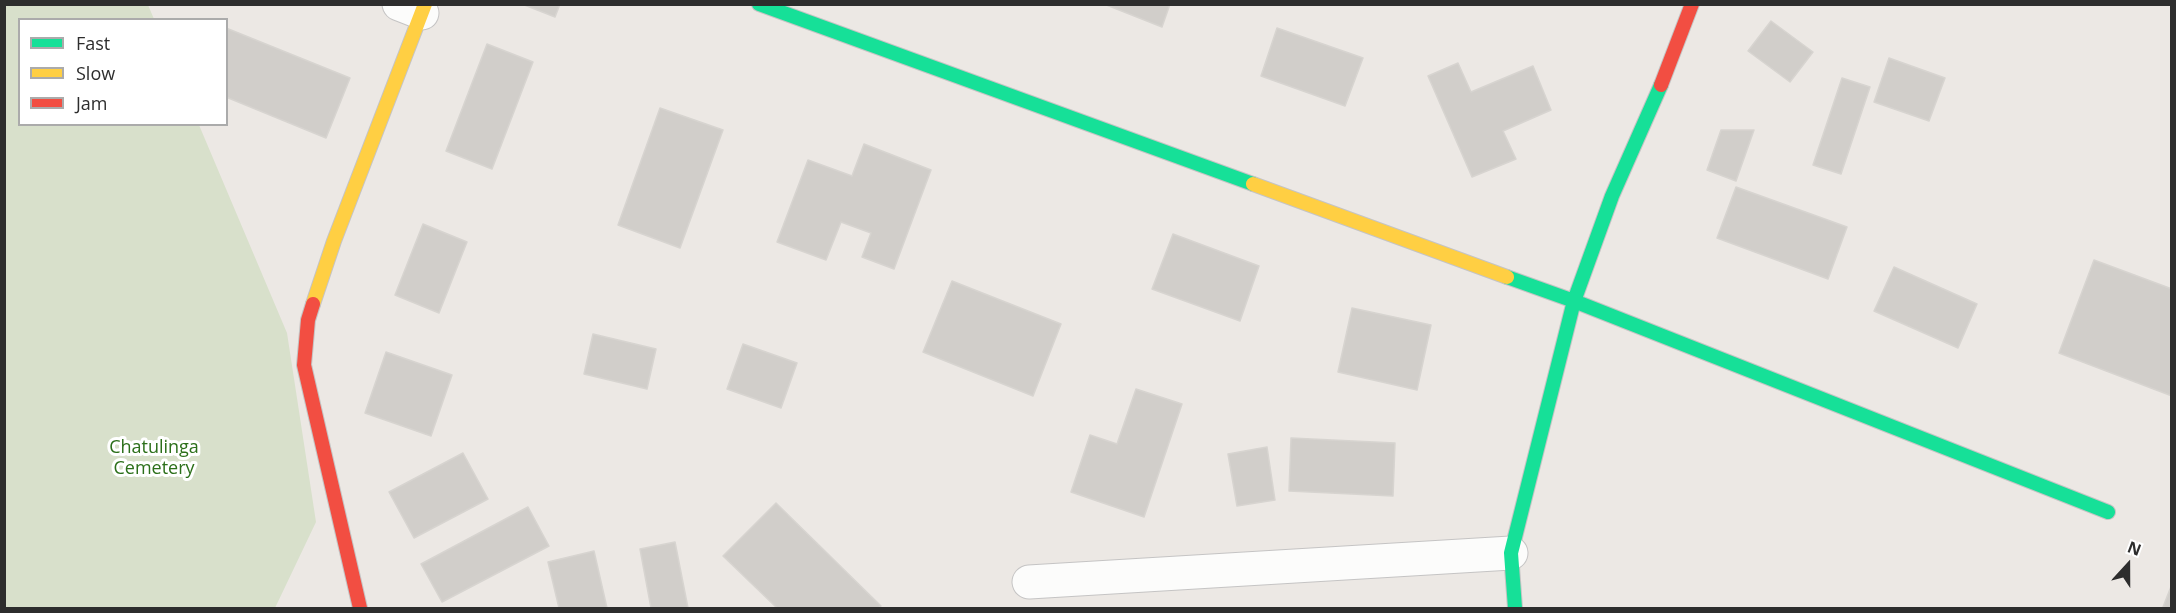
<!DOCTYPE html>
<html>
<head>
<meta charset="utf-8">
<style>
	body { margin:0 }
	#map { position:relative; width:2176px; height:613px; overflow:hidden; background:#ece8e4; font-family:"Open Sans",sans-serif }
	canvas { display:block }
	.frame { position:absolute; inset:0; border:6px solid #2d2d2d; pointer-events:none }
	.legend { position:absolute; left:18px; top:18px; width:210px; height:108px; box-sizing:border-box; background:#fff; border:2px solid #ababab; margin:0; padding:8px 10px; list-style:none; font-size:18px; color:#2d2d2d }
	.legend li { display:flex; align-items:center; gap:12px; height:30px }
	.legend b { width:30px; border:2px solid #ababab }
	.north { position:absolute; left:2098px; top:535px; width:60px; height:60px; -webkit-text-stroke:4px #fff; paint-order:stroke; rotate:21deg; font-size:16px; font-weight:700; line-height:24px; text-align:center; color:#2d2d2d }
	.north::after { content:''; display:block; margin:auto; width:21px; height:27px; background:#2d2d2d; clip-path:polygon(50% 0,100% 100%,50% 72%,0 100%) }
</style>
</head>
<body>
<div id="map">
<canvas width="2176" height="613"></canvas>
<div class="frame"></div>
<ul class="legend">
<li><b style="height:8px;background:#16e098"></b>Fast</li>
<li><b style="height:8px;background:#ffcf43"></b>Slow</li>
<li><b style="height:8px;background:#f24e42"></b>Jam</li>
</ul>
<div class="north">N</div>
</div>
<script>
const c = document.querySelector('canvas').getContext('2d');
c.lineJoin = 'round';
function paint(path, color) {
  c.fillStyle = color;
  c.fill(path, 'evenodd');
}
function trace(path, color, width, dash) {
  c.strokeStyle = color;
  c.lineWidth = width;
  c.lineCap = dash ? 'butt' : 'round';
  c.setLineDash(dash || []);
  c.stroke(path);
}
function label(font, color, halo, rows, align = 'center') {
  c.font = font + ' "Open Sans",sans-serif';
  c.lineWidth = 6;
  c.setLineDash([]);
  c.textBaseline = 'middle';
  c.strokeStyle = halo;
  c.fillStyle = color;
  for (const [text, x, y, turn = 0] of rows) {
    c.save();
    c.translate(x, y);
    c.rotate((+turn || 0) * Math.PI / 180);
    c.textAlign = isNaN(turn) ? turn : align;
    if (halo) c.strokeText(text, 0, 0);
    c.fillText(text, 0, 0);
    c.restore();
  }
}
paint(new Path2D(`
	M4,5H148L154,19L20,20V124L199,125L287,333L316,522L275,608H5Z`), '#d8e0cb');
const building = new Path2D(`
	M522,4H560L555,17Z
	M1104,4H1170L1162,27Z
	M1771,21L1813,52L1790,82L1748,51Z
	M226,28L350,78L326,138L226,97Z
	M1277,28L1363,58L1345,106L1261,76Z
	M487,44L533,62L492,169L446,151Z
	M1889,58L1945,78L1929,121L1874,102Z
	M1458,63L1471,92L1533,66L1551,110L1503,131L1516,159L1472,177L1428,76Z
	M1842,78L1870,87L1841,174L1813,165Z
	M660,108L723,130L680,248L618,225Z
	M1721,130H1754L1736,181L1707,170Z
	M864,144L931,170L894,269L862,257L871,233L841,222L826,260L777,242L808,160L852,176Z
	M1736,187L1847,227L1828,279L1717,238Z
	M423,224L467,242L439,313L395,295Z
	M1173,234L1259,266L1240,321L1152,289Z
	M2094,260L2172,289V396L2059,353Z
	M1894,267L1977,304L1958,348L1874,311Z
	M952,281L1061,324L1033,396L923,352Z
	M1352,308L1431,325L1417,390L1338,372Z
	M593,334L656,349L647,389L584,374Z
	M743,344L797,363L781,408L727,389Z
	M386,352L452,375L431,436L365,413Z
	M1136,389L1182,404L1144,517L1071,492L1090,435L1117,444Z
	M1291,438L1395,443L1393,496L1289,491Z
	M1267,447L1275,500L1237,506L1228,454Z
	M463,453L488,499L414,538L389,492Z
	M776,503L881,606L878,608H777L723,556Z
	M528,507L549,546L442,602L421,564Z
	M675,542L688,608H651L640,549Z
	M594,551L607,608H559L548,562Z
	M2172,584V608H2168L2163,607Z`);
paint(building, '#d1ceca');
trace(building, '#d7d4d0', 1.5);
const street = new Path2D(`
	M399,4L422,13
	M1029,582L1511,553`);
const fast = new Path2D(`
	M759,4L1253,184
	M1507,277L1574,301L2108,512
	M1515,608L1511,553L1574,301L1612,196L1661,85`);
const slow = new Path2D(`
	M1253,184L1507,277
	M313,304L334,241L425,4`);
const jam = new Path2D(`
	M1661,85L1692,4
	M313,304L308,320L304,365L360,608`);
trace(street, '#c5c4c4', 35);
trace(fast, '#c5c4c4', 16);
trace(slow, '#c5c4c4', 16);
trace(jam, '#c5c4c4', 16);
trace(street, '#fcfcfb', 33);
trace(fast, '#16e098', 14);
trace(slow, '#ffcf43', 14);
trace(jam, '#f24e42', 14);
label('18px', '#2b6f19', '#fff', [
	["Chatulinga",154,448],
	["Cemetery",154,469]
]);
</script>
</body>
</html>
